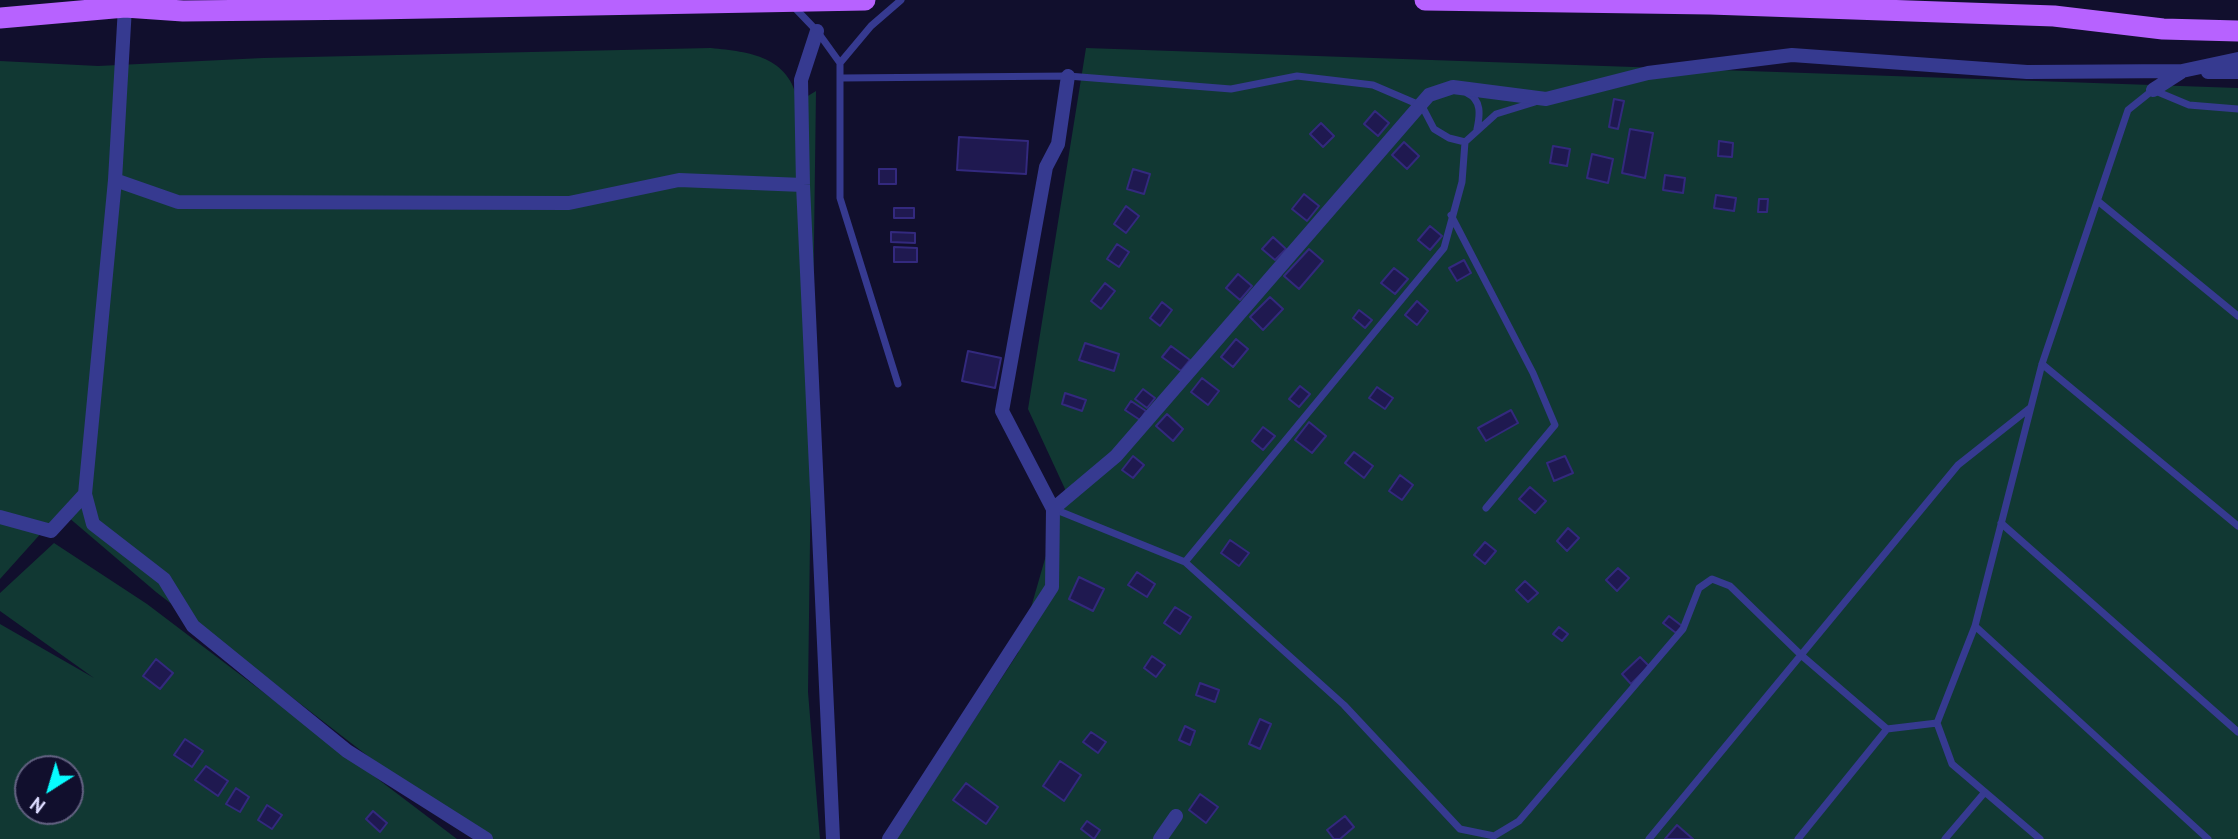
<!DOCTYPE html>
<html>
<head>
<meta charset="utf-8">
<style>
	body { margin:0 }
	#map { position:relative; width:2238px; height:839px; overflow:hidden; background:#110f2d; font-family:"PT Sans",sans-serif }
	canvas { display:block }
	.north { position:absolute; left:14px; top:755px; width:70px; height:70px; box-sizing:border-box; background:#110f2d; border:2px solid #626181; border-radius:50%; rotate:217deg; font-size:19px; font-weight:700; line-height:28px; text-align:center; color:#dcdbff }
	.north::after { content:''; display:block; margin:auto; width:24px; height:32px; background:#07fcff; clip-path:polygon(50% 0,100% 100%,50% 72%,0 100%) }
</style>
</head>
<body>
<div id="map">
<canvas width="2238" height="839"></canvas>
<div class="north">N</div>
</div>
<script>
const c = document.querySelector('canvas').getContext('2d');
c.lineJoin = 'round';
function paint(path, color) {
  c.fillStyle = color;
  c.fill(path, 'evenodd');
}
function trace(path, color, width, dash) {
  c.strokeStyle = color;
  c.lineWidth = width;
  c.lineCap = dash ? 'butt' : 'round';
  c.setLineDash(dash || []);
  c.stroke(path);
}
paint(new Path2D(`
	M711,48C750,52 789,56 798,102L816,91L808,692L820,839H475L156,592L61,511L0,579V61L98,66L263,58Z
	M1086,48L2238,88V839H896L1018,653L1065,489L1028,409Z
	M54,543L147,604L457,839H0V624L94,678L0,611V593ZM28,769H70V811H28Z`), '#113833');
const building = new Path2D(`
	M1614,99L1624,101L1618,129L1609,127Z
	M1375,111L1389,123L1378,136L1364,124Z
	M1321,123L1334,136L1323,147L1310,134Z
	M1630,129L1653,133L1645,178L1622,173Z
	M959,137L1028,141L1026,174L957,170Z
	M1719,141L1733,143L1732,157L1718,156Z
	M1404,142L1419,156L1407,169L1392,155Z
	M1553,146L1570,149L1567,166L1550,163Z
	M1592,154L1613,159L1608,183L1587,178Z
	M879,169H896V184H879Z
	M1133,169L1150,174L1144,194L1127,189Z
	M1665,175L1685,178L1683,193L1663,190Z
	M1304,194L1319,206L1307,221L1292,209Z
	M1716,195L1736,198L1734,211L1714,208Z
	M1759,199H1768L1767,212H1758Z
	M1126,206L1139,216L1126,233L1114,224Z
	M894,208H914V218H894Z
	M1430,226L1442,236L1430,250L1418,240Z
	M891,232L915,233V243L891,242Z
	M1273,237L1286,249L1275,260L1262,249Z
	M1117,244L1129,252L1119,267L1107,259Z
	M894,247L917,248V262H894Z
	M1309,249L1323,261L1299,289L1284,276Z
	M1464,260L1471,273L1457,281L1449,268Z
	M1394,268L1408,279L1395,294L1381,283Z
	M1238,274L1252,286L1240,300L1226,288Z
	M1105,283L1115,291L1101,309L1091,301Z
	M1270,297L1283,309L1263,330L1250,317Z
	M1417,301L1428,311L1417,325L1405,315Z
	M1162,302L1172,310L1160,326L1150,318Z
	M1359,310L1372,320L1365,328L1353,318Z
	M1236,339L1248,349L1233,367L1221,357Z
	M1085,343L1119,354L1114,371L1079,360Z
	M1171,346L1190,360L1181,371L1162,357Z
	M968,351L1001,358L995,388L962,381Z
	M1202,378L1219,391L1208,405L1191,392Z
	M1300,386L1310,394L1299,407L1289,399Z
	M1377,387L1393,398L1385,409L1369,398Z
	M1143,389L1155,398L1147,408L1135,399Z
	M1065,393L1086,400L1082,411L1062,404Z
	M1131,401L1146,411L1140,420L1125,410Z
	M1511,410L1518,423L1486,441L1478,428Z
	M1167,414L1183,429L1173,441L1156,426Z
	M1309,422L1326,436L1312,453L1295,440Z
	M1263,427L1275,436L1263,450L1252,441Z
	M1354,452L1373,466L1364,478L1345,463Z
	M1133,456L1144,465L1133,478L1122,470Z
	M1565,456L1573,473L1554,481L1547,463Z
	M1400,475L1413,485L1402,500L1389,491Z
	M1530,487L1546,501L1535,513L1519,499Z
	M1568,528L1579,538L1567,551L1557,541Z
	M1230,540L1249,553L1239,566L1221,553Z
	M1485,542L1496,551L1485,564L1474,555Z
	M1618,568L1629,578L1617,591L1606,580Z
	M1137,572L1155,584L1147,597L1128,585Z
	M1079,577L1104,589L1093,611L1069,599Z
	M1525,581L1538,593L1528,602L1516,590Z
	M1175,607L1191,617L1180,634L1164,623Z
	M1669,616L1682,626L1676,633L1663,623Z
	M1559,627L1568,634L1562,641L1553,634Z
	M1152,656L1165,665L1156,677L1144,668Z
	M1640,657L1649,666L1631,684L1622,674Z
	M156,659L173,673L160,689L143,676Z
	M1200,683L1219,690L1215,702L1196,695Z
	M1260,719L1271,724L1260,749L1249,744Z
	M1185,726L1195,731L1190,745L1179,740Z
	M1091,732L1106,742L1098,753L1083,742Z
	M185,739L203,751L192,767L174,755Z
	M1060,761L1081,775L1064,801L1043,786Z
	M206,766L228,781L218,796L195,780Z
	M966,783L998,807L986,824L953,800Z
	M236,788L249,797L240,812L226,804Z
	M1200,794L1218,807L1206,823L1189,810Z
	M267,805L282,815L272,829L258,820Z
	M373,811L387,823L380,832L366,819Z
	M1345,816L1354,827L1340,839H1334L1327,830Z
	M1087,821L1100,830L1094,839L1081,829Z
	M1677,825L1693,839H1665Z`);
paint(building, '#1f1950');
trace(building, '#33297e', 2);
trace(new Path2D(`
	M794,7L817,31L840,63
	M842,78L1068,76L1231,89L1297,76L1373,85L1422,106L1434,129L1449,138L1465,142
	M1467,93C1482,100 1480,115 1477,129
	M2099,202L2238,316
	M1451,215L1533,373L1555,425L1486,508
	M2042,364L2238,526
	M898,384L840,198V63L871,26L901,0
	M1054,509L1185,562L1344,705L1460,829L1494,836L1519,821L1683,629L1699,588L1712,579L1730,586L1801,655L1887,729L1937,723
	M2001,523L2238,732
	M1185,562L1444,248L1462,182L1465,142L1496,114L1535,102
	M1975,626L2208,839
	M1649,839L1958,465L2030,408
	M1798,839L1887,729
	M1945,839L1985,792
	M2040,839L1952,764L1937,723L1975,626L2042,364L2128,110L2153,90L2189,105L2238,109`), '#363a90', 7);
trace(new Path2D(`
	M125,7L115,180L85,494L93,524L164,579L193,626L347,751L486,839
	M817,31L801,80L803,185L833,839
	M2208,72H2238
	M2153,90L2181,72
	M115,180L178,202L569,203L679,180L803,185
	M1053,509L1002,411L1046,167L1058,144L1068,76
	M0,517L51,531L85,494
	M889,839L1052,587L1053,509L1116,456L1429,95L1453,87L1546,99L1648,73L1792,55L2027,72L2182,71L2238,59
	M1160,839L1176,816`), '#363a90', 14);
trace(new Path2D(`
	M1425,0L1710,4L2054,16L2163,29L2238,31
	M0,18L125,7L183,11L373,9L865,0`), '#b762ff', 21);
</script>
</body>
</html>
